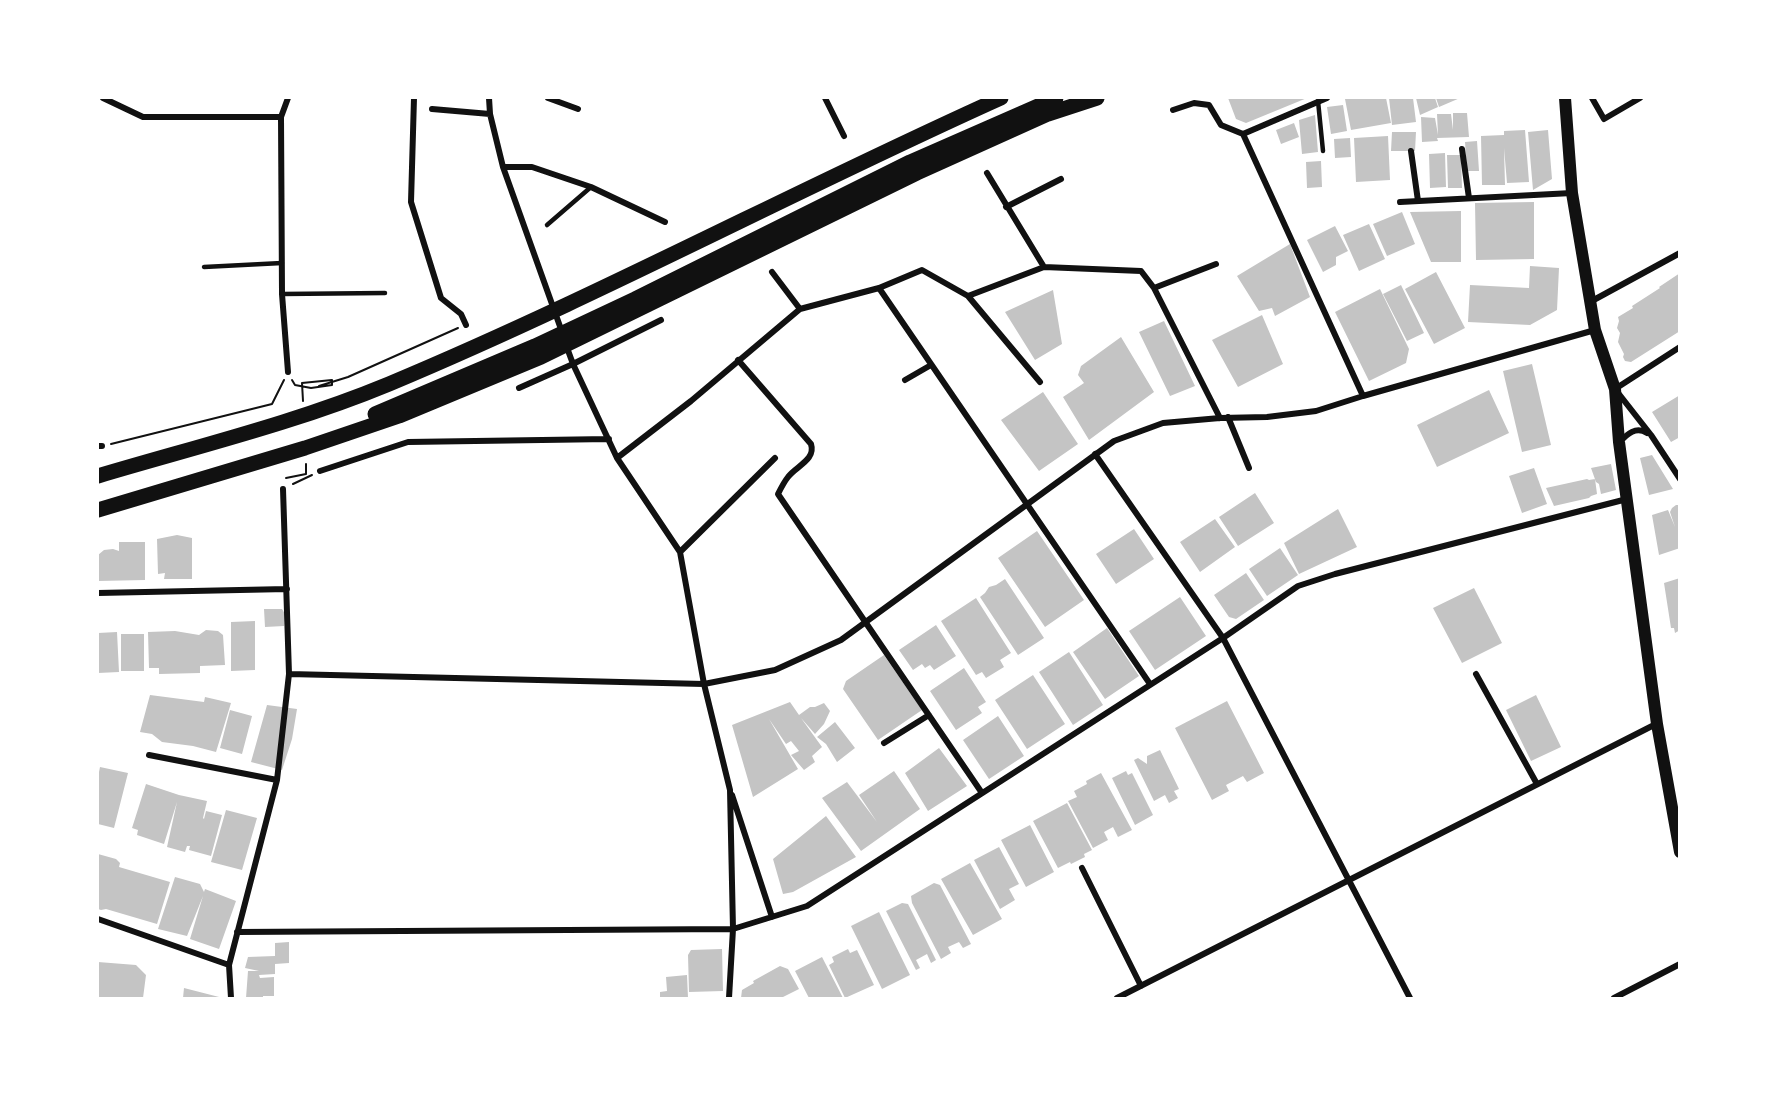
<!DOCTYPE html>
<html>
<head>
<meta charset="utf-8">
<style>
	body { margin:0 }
	#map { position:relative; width:1777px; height:1096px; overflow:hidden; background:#fff; font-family:"Nunito Sans",sans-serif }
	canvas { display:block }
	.frame { position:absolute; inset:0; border:99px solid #fff; pointer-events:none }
</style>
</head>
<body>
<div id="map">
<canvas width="1777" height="1096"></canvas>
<div class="frame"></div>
</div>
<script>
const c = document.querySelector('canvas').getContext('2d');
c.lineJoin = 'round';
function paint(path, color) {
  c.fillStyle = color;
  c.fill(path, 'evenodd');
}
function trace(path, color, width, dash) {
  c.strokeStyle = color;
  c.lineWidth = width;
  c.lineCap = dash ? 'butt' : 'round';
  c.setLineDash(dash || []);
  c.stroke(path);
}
paint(new Path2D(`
	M1228,98H1307L1246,123L1236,119Z
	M1354,98H1386L1391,123L1351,130L1345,99Z
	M1389,98H1413L1416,122L1392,125Z
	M1416,98H1435L1438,107L1420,115Z
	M1436,98H1460L1439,107Z
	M1343,105L1347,131L1331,134L1327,107Z
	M1453,113H1467L1469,137L1437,138L1438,141L1422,142L1421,117L1435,118L1438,135L1437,114H1451L1453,130Z
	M1315,115L1318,152L1302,154L1299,120Z
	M1294,123L1299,137L1281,144L1276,130Z
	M1525,130L1529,182L1507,183L1504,148L1505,185H1482L1481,136L1504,135V131Z
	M1548,130L1552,179L1533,190L1528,132Z
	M1392,132H1416L1415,151H1391Z
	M1388,136L1390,180L1356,182L1354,138Z
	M1350,138L1351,157L1335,158L1334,139Z
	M1477,141L1479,171H1467L1465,142Z
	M1445,153L1446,187L1430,188L1429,154Z
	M1447,155H1461L1462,188H1448Z
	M1321,161L1322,187L1307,188L1306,162Z
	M1534,202V259L1476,260L1475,203Z
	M1461,211V262H1431L1410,212Z
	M1402,212L1415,244L1387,256L1373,224Z
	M1369,224L1385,259L1359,271L1343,235Z
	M1335,226L1348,251L1336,257V265L1323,272L1307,240Z
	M1290,244L1310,297L1275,316L1272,308L1259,311L1237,276Z
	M1530,266L1559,268L1557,310L1530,325L1468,322L1470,285L1529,288Z
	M1436,272L1465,328L1434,344L1405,289Z
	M1680,273V331L1631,362L1625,361L1623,357L1624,354L1618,342L1620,333L1617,328L1619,321L1618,317L1633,308L1632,306L1660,288L1659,287Z
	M1401,285L1424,333L1407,341L1383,294Z
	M1380,289L1409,349L1406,363L1369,381L1335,312Z
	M1053,290L1062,344L1035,360L1005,312Z
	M1262,315L1283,364L1238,387L1212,340Z
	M1164,321L1195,386L1170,396L1139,332Z
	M1121,337L1154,392L1089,440L1063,397L1084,383L1078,375L1081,366Z
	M1532,364L1551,445L1522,452L1503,371Z
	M1489,390L1509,433L1437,467L1417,425Z
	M1043,392L1078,444L1039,471L1001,420Z
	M1680,395V437L1671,442L1652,412Z
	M1652,455L1673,489L1649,495L1640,458Z
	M1611,464L1616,490L1601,494L1599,484L1596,482L1591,468Z
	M1534,468L1547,504L1522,513L1509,476Z
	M1587,479L1589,480L1595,479L1597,494L1591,496L1589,498L1554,506L1546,488Z
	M1255,493L1274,523L1238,546L1219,517Z
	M1676,505H1680V548L1659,555L1652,515L1668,510L1675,527L1670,512L1672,508Z
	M1338,509L1357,547L1299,574L1284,543Z
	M1215,519L1235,547L1200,572L1180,542Z
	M1134,529L1154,559L1116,584L1096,554Z
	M1037,531L1084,600L1045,627L998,558Z
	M177,535L192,538V579H164L165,573L158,574L157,539Z
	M119,542H145V580L98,581V555L104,550L113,549L119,551Z
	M1280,548L1298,575L1267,596L1249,569Z
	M1246,573L1264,600L1236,619L1229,617L1214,595Z
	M1680,578V630L1675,633L1674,628H1671L1664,583Z
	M1005,579L1044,638L1018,655L980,597L985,593L989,587L996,585Z
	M1474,588L1502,643L1462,663L1433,608Z
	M1180,597L1206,636L1155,670L1129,631Z
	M976,598L1011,653L1000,660L1004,667L986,678L982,672L976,675L941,621Z
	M264,609H282L285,614L284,626L265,627Z
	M255,621V670L231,671V622Z
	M936,625L956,656L934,670L930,665L925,668L922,664L913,670L899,650Z
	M1107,628L1139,676L1105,699L1073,652Z
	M206,630L218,631L223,635L225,665L200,666V673L159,674V668H149L148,632L175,631L199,635Z
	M117,632L119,672L98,673V633Z
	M121,634H144V671H121Z
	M1069,652L1103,705L1073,725L1039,672Z
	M884,655L922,710L878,740L843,689L846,681Z
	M964,668L986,702L978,707L982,713L956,730L930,691Z
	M1033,675L1065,724L1027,749L995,700Z
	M150,695L204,702L205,697L231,703L216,752L193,746L162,742L152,734L140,732Z
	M1536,695L1561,747L1531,761L1506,710Z
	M1227,701L1264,773L1247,782L1243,776L1226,785L1229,791L1212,800L1175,728Z
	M790,702L799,715L810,707H815L824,703L830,711L824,724L815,734L801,718L822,747L812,756L815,762L804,770L791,755L799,751L791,741L786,744L769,719L798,769L753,797L732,725Z
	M267,705L297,709L292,739L282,770L251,762Z
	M230,710L252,716L242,754L220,748Z
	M998,716L1024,756L989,779L963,740Z
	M835,722L855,748L837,762L826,744L817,737Z
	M939,748L967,786L928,811L905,773Z
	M1160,750L1179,789L1174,791L1178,798L1169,803L1165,795L1154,801L1134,760L1138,758L1147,764V756Z
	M100,767L128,773L114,828L98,824V777Z
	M894,771L920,809L861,851L822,798L847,782L877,822L859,795Z
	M1126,771L1128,775L1132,773L1153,815L1135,825L1112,778Z
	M1101,773L1132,830L1118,837L1113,827L1104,832L1108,840L1093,848L1068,801L1077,797L1074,791L1087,784L1086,781Z
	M146,784L179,795L207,801L203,818L204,819L206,811L222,815L211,856L189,850L190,846H187L185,852L167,847L177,802L164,844L137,835L138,830L132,828Z
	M1067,803L1092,850L1084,854L1085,857L1071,864L1070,862L1058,868L1033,821Z
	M226,810L257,818L242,870L211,862Z
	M826,816L856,857L793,892L783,894L773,859Z
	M1030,825L1054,872L1026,887L1001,840Z
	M999,847L1019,884L1009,889L1015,900L1000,909L974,860Z
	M98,854L116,859L120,863L119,867L170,882L157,924L106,909L101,910L98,909Z
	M970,863L1002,919L973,935L941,879Z
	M175,877L200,884L204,892L205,889L236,901L219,949L190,939L203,896L187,936L158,929Z
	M934,883L940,885L971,944L963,948L959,942L948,947L951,953L941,959L912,903L911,896Z
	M902,903L908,904L936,960L931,963L927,954L916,960L920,968L916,970L886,911Z
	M879,912L910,975L882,989L851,926Z
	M289,942V963L275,964V974L259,975L260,978L274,977V996H263V998H246L248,971H259L245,968L248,957L275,956V943Z
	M722,949L723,991L689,992L688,955L691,950Z
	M848,949L850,953L857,950L874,985L845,998L829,965L834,962L832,957Z
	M822,957L843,998H809L795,971Z
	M98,962L136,965L146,975L143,998H98Z
	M780,966L788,969L799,989L781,998H741L742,990L754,983L753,981Z
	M687,975L688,998H660V992L667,991L666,977Z
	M184,988L223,998H183Z`), '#c4c4c4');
trace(new Path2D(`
	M292,380L295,385L311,388L332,385V380L302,383L303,401
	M319,386L348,377L458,328
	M111,444L272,404L284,380
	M286,478L306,474V464
	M293,484L312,475`), '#111', 2);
trace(new Path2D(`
	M1318,101L1323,151
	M547,225L591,187
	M204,267L282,263
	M282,294L385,293`), '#111', 4.5);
trace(new Path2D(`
	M103,98L143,117H281
	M288,98L281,117L282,294L288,372
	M414,98L411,202L441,298L461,314L466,325
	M489,98L490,114L503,167L562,332
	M548,98L578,109
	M825,98L844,136
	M1592,98L1604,119L1640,98
	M432,109L490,114
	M1173,110L1194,103L1209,105L1221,125L1243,134
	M1243,134L1363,396
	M1243,134L1327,98
	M1462,149L1469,198
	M1411,151L1418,201
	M503,167H532L591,187L665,222
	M987,173L1044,267
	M1400,202L1572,193
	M1006,207L1061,179
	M772,272L800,309
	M879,288L1150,684
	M1154,288L1216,264
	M968,296L1044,267L1141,271L1154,288L1220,418
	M1590,302L1680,253
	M566,345L573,364L617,458L680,552L704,684L730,790L733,929L729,998
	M1680,347L1615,389L1651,435L1680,479
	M738,360L811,444C816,460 796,466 788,477C784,482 781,488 778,494L780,497L982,793
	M905,380L931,365
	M519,388L573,364L661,320
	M1228,417L1249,468
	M1620,442C1627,434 1636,426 1647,433
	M98,446H102
	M1095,454L1223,638L1410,998
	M617,458L691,401L800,309L879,288L922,270L968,296L1040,382
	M320,471L408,442L609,439
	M680,552L775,458
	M98,593L287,589
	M289,674L704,684L775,670L841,640L1114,441L1163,423L1220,418L1267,417L1316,411L1363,396L1595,330
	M1476,674L1537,784
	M884,743L929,715
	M149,755L277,780
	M732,795L772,917
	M1082,868L1141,986
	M98,919L229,965
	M237,932L733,929L807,906L1223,638L1298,586L1335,574L1627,499
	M231,998L229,965L277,780L289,674L283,489
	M1117,998L1656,724
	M1614,998L1680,964`), '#111', 6);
trace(new Path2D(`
	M1565,98L1572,193L1595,330L1615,389L1619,442L1657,724L1680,852`), '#111', 12);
trace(new Path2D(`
	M375,414L535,346L635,299L910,162L1056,98
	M98,476C195,447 295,423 389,384C597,297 796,190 1001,98
	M98,510L305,448L399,416L541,357L917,173L1048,114L1097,98`), '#111', 15);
</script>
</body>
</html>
